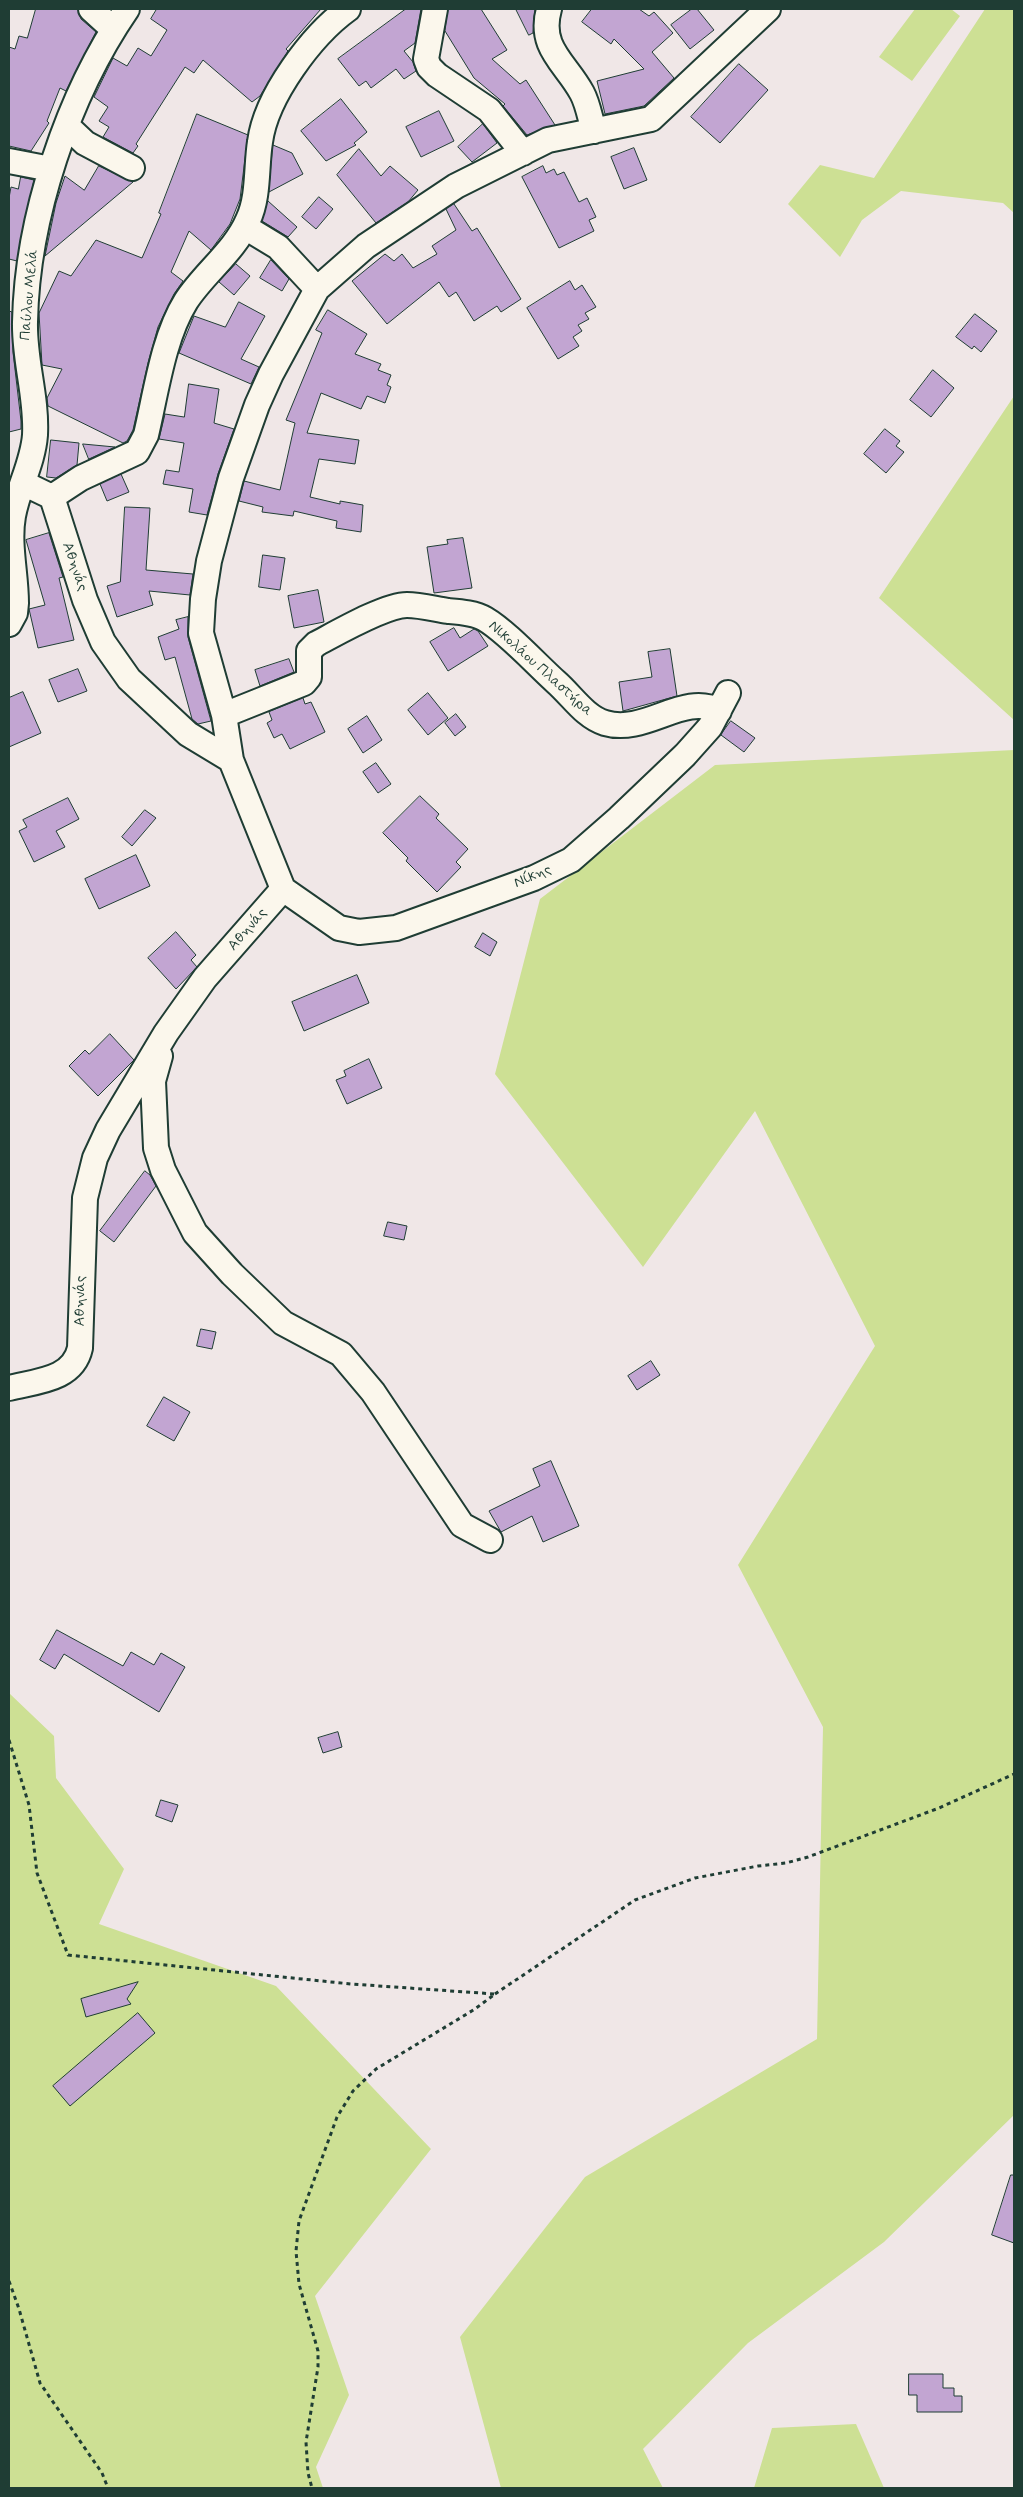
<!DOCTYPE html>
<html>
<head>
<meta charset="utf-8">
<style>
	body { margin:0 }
	#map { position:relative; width:1023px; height:2497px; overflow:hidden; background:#f0e7e7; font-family:Mynerve,sans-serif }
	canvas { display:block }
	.frame { position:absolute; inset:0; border:10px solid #1f3d34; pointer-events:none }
</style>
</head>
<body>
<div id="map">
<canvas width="1023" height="2497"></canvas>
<div class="frame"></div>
</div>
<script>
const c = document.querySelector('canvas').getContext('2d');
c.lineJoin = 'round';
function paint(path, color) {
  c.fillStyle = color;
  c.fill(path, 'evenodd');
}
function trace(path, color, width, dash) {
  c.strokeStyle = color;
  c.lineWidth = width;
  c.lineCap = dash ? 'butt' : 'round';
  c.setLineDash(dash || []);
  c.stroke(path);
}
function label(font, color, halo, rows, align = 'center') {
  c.font = font + ' Mynerve,sans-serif';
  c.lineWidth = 4.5;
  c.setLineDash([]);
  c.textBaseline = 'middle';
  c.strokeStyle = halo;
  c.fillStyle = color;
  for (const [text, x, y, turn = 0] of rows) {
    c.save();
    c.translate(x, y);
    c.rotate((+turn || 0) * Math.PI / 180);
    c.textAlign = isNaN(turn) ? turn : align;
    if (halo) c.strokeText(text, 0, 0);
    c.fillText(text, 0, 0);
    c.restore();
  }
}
paint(new Path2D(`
	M915,9H951L960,16L912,81L879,57Z
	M985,9H1014V213L1003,203L901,191L862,220L840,257L788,204L820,165L874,178Z
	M1014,396V720L879,598Z
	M1014,750V2115L884,2242L748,2343L643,2449L663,2488H501L460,2337L585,2177L817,2039L823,1727L738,1565L875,1346L755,1111L643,1267L495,1074L540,899L715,765Z
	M9,1693L54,1736L56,1778L124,1869L99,1924L276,1986L431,2149L315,2296L349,2395L316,2467L323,2488H9Z
	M856,2424L884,2488H754L772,2428Z`), '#cde094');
const building = new Path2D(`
	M36,9H78L81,19L96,32L66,91L60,88L47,121L49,123L31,151L9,146V47L15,49L19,36L27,38Z
	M157,9H321L286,49L288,51L260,96L252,102L203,60L194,73L185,67L136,144L138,146L133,153L103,137L109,127L99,121L108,107L94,97L113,58L127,66L138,48L151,56L167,30L151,19Z
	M406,9H421L415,43L404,51L413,62L416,71L404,79L396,69L371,88L366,81L359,86L338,59Z
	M448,9H481L507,50L492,59L520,84L526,80L555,125L527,135L503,106L505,104L474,78L445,31Z
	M516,9H535L533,33L529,35Z
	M592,9H639L649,16L654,12L673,33L652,52L674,78L644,106L605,114L597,81L644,69L614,39L611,44L582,22Z
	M692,9H697L714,30L690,49L671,25Z
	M739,64L768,90L720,143L691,117Z
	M341,99L367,132L354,143L356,145L326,161L301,131Z
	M439,111L454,141L421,157L406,127Z
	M197,114L248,135L240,199L230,224L211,250L189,231L171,272L183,281L174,294L158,327L148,363L133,430L127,441L123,443L48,406L47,398L62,369L42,365L39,313L59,271L71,276L96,240L142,258L161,214L159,213Z
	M483,124L497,143L472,162L458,147Z
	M273,145L292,153L303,174L269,192Z
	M634,148L647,180L624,189L611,157Z
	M359,149L381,176L390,166L418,190L408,202L376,223L337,175Z
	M99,166L133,182L45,256L56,203L65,176L84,190Z
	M543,166L546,173L554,169L557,175L564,172L579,202L587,198L596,217L589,220L594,231L559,248L522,177Z
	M21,177L34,180L17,261L9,259V198L11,187L18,189Z
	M319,197L333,209L316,229L302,217Z
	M268,201L297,227L288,237L262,221Z
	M454,204L472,231L477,228L521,299L501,312L497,306L474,321L456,292L449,297L439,282L387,324L352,281L385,254L394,261L402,254L413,268L437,254L432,246L456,230L446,209Z
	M271,260L289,279L282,291L260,278Z
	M236,264L250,276L234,295L219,282Z
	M570,281L575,290L582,285L596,307L585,313L589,319L578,325L582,331L573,337L579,346L558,359L527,308Z
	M239,302L265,316L241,359L259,367L251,384L179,353L194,316L225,327Z
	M328,310L367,334L355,354L381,364L378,370L391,375L387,385L391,387L385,403L367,396L361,409L321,393L307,433L359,440L355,464L319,459L310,497L340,504V501L363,505L361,532L336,528L337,521L294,511L293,516L262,512L263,507L239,501L244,481L280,490L295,423L286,420L322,333L316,330Z
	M9,311L12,312L13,352L21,421V429L9,432Z
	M975,314L997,331L981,352L974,346L972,349L956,337Z
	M933,370L954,388L931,417L910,400Z
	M189,384L219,389L214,423L234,429L218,474L207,515L189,512L193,489L163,484L166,470L179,472L184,443L159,439L165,414L184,417Z
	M885,429L900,441L896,446L904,452L886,473L864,454Z
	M51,440L79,443L77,465L56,478L47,477Z
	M83,444L115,447L89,459Z
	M121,474L129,492L107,501L100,484Z
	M125,507L150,508L146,570L193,574L190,595L149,591L153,605L117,617L107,586L120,582Z
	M49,533L63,577L59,578L74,640L38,648L29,609L45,605L26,540Z
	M463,538L472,588L434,593L427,547L448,544L447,540Z
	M263,555L285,558L280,590L259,587Z
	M318,590L324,622L294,628L288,596Z
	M188,617V637L211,721L198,724L192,719L175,657L165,660L158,637L179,629L176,620Z
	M454,628L460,638L474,629L478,631L488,646L448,671L430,642Z
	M670,649L677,696L623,711L619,682L652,677L648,652Z
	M289,659L294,672L260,686L255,670Z
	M78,669L87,691L58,702L49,680Z
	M23,692L41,733L9,747V698Z
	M428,693L448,718L428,735L408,710Z
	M303,698L305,704L311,702L325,732L290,749L282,734L274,738L267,723L272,720L269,712Z
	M456,714L466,727L455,736L445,723Z
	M367,716L382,740L363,753L348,729Z
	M731,721L755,738L744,752L721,735Z
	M376,763L391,784L378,793L363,772Z
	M420,796L439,814L436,818L468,849L456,862L461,867L437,892L406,861L408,858L383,833Z
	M68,798L79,819L56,831L65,847L34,862L19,831L27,827L23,820Z
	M145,810L156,818L132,846L122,837Z
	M136,855L150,886L99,909L85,879Z
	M176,932L196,955L191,960L197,967L176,989L148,958Z
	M483,933L497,942L490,956L475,947Z
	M357,975L369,1003L304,1031L292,1002Z
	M110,1034L134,1060L98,1096L69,1066L85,1050L89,1054Z
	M369,1059L382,1088L347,1104L336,1080L346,1076L344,1071Z
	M145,1171L150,1175L156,1186L114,1242L100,1231Z
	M388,1222L407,1226L404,1240L384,1236Z
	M201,1329L216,1332L212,1349L197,1346Z
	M651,1361L660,1375L637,1390L628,1376Z
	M164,1397L190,1412L174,1441L147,1426Z
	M551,1461L579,1526L543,1542L532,1516L501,1532L489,1511L540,1486L533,1469Z
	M57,1630L123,1666L131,1652L154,1665L161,1653L185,1667L159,1712L64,1654L55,1669L40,1660Z
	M338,1732L342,1747L323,1753L318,1738Z
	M161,1800L178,1805L172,1822L156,1816Z
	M138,1982L127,1999L131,2004L86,2017L81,1999Z
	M138,2013L155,2033L70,2106L53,2086Z
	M1011,2175H1014V2243L992,2235Z
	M909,2374H943V2388H954V2396H962V2412H917V2395H909Z`);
paint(building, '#c2a5d2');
trace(building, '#1f3d34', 1);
const minor = new Path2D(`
	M91,9L113,29
	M435,9L426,59L429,67L437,75L489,110L523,153
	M549,9C538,48 566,63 582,93C588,104 590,118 594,131
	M67,126L85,143L132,168
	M9,161L51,169
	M245,227L278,247L317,289
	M52,497L81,478L137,452L146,435C156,393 163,338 186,301C204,273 235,251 248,220C259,197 256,167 260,142C266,96 312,35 348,9
	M9,624L15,613L16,603C16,574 8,544 13,516C18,488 33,463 35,435C37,396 24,361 25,322C27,217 68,95 127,9
	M224,715L304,683L309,677V651L316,644C337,633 385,605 407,605C420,605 435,609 448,611C460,612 475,613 485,619C507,632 536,664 556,682C572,696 585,717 605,723C646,735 683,692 719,711
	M231,760L224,715L201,633L203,599L209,561L231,478L257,405L271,374L317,289L366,246L456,186L548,140L651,119L768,9
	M283,889L339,928L359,932L396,928L534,878L571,860L619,818L685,755L710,727L728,693
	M160,1056L153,1081L156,1148L163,1170L195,1233L232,1274L283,1323L341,1354L373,1392L462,1525L490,1540
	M9,1388C37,1381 73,1380 80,1348L85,1198L95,1158L108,1130L166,1033L205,978L283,889L231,760L188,734L129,679L103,642L85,600L52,497L23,483`);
trace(minor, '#1f3d34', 28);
trace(new Path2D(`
	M9,1740L29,1805L37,1873L68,1955L351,1984L495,1994L475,2009L376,2069L353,2091L337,2117L299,2221L296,2251L299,2284L318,2351V2367L306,2442L308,2473L312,2488
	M495,1994L635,1900L695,1878L758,1866L786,1863L808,1857L939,1808L1014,1774
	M9,2281L19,2309L40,2383L102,2473L108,2488`), '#1f3d34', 3, [4, 4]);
trace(minor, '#fbf7ec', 24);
label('15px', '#1f3d34', '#fbf7ec', [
	["Παύλου Μελά",30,295,-85],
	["Αθηνάς",74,567,71],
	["Νικολάου Πλαστήρα",540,669,42],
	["Νίκης",533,877,-23],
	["Αθηνάς",248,930,-49],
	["Αθηνάς",81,1301,-89]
]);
</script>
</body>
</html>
